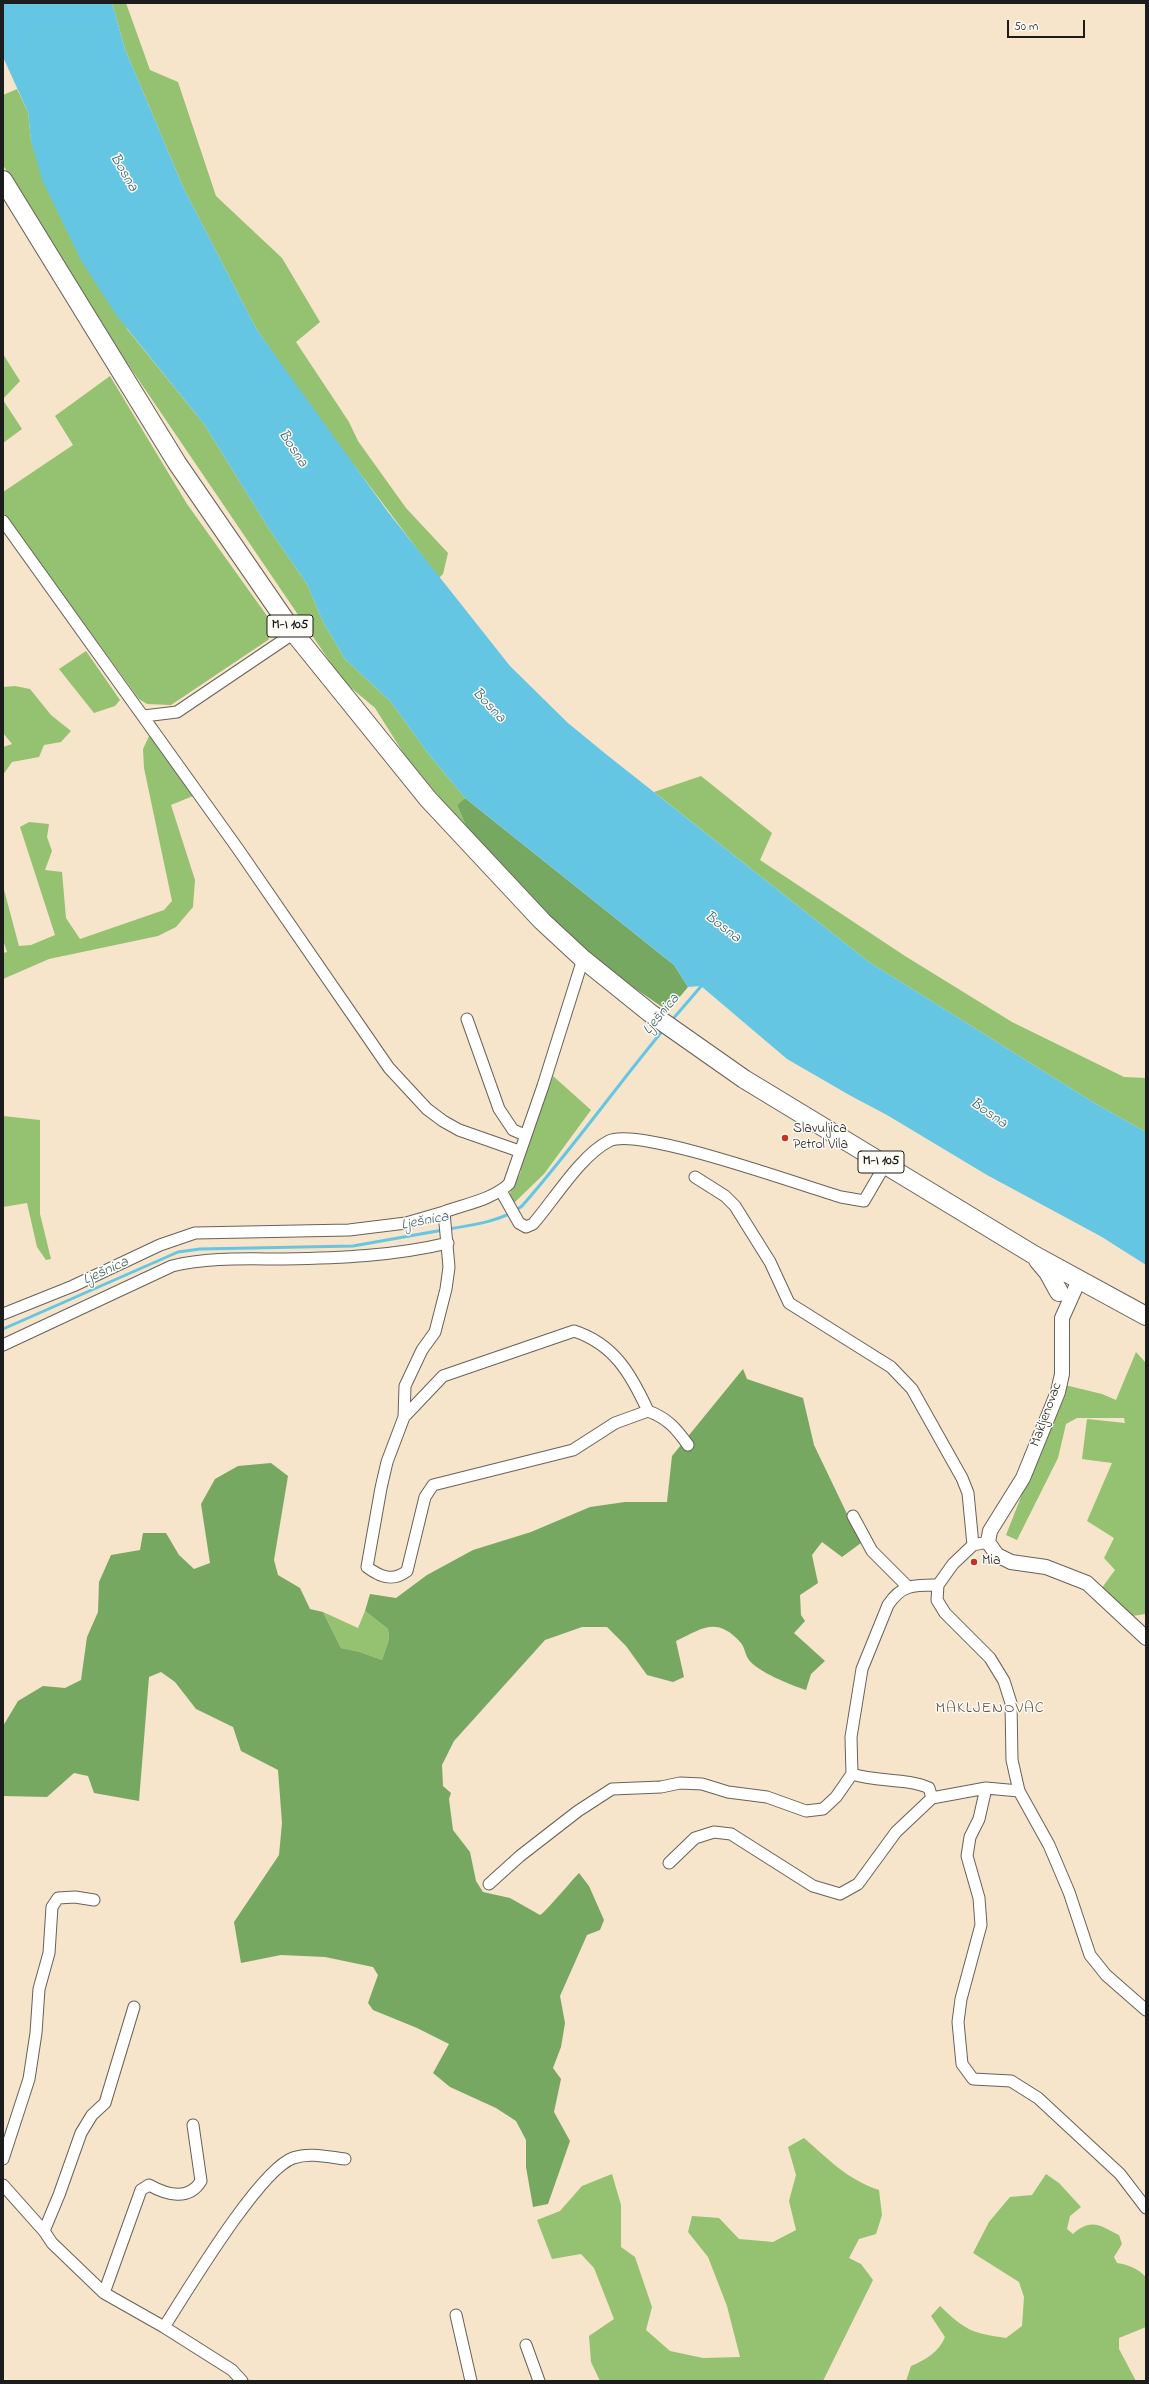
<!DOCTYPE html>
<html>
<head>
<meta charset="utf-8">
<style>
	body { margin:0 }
	#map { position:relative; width:1149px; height:2384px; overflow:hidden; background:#f6e4cb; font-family:"Indie Flower",sans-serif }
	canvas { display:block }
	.frame { position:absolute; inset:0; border:4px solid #1c1c1c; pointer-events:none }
	.scale { position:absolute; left:1007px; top:20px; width:78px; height:18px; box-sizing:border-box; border:2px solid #1c1c1c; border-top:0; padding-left:5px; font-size:12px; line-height:14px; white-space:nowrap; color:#1c1c1c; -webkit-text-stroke:3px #fdfcf7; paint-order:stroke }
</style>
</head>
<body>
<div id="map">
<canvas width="1149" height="2384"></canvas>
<div class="frame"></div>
<div class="scale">50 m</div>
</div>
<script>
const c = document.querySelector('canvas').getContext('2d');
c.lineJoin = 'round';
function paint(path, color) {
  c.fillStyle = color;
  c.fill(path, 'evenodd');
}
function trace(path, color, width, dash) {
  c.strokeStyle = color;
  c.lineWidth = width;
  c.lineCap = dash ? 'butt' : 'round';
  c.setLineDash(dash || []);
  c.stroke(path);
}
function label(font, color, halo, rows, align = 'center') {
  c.font = font + ' "Indie Flower",sans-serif';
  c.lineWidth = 3;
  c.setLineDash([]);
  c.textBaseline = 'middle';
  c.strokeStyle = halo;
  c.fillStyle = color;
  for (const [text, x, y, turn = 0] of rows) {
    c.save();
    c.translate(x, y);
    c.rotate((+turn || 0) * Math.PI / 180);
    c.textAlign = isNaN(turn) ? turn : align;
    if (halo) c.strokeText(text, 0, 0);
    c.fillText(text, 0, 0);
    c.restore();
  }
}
paint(new Path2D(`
	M112,3H126L150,70L178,82L216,196L282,258L320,322L296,342L349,422L358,441L406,508L448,553L443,574L439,578L317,416L257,330L184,189L125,49Z
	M17,89L28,112L31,141L127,329L204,424L269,529L307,584L323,622L345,659L391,702L427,752L465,798L457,805L470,835L404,754L375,708L343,681L117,348L3,165V95Z
	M3,354L20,381L3,399Z
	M110,376L187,504L275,627L268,640L171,705L147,704L139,699L3,512V492L73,445L55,416Z
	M3,400L22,429L3,443Z
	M86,651L120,700L115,706L94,713L59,669Z
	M15,686L30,689L51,715L71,731L61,742L44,745L39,757L12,762L3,775V747L12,744L3,733V687Z
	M150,734L193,796L171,805L195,880L193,907L176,927L158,936L49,959L3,979V953L7,952L3,940V886L19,946L31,945L55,935L20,827L29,822L49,824L47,837L52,851L45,870L62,872L66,918L80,939L164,910L172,901L144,768L143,749Z
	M701,776L772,833L760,860L905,956L1012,1022L1124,1077L1146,1078V1132L1096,1104L869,962L654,792Z
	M553,1076L591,1110L544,1174L514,1203L510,1194L512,1187L520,1174L525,1151Z
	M3,1116L40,1120V1214L51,1259L46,1260L37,1247L27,1203L3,1207Z
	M1136,1352L1146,1363V1614L1125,1617L1101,1589L1115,1570L1104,1558L1114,1538L1087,1521L1112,1463L1082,1459L1087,1419L1125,1423L1124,1418H1077L1066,1424L1058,1458L1017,1540L1006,1535L1065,1385L1102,1394L1116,1400Z
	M365,1611L388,1629L389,1639L382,1660L360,1652L341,1648L323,1612L358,1628Z
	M804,2138C828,2159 848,2180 879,2190L882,2215L876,2234L859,2239L849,2258L861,2264L873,2280L823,2381H600L591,2362L589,2336L614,2319L594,2268L581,2254L552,2259L537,2220L560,2211L582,2186L612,2174L621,2205V2247L635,2257L652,2307L646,2330L670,2351L703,2358L740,2357L727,2306L708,2257L688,2232L692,2216L719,2218L739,2239L773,2242L796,2230L789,2201L796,2175L788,2147Z
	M1046,2174L1059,2183L1081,2207L1070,2216L1067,2229L1073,2234C1091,2218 1099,2225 1119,2235L1122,2244L1114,2257L1117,2263C1129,2265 1137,2268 1146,2277V2327L1119,2338V2349L1136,2381H906L911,2366C925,2360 939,2352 945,2337L931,2316L940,2306C965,2330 971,2333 1006,2338L1022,2326L1024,2297L1019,2282L973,2253L989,2222L1010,2197L1032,2195Z`), '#94c270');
paint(new Path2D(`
	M465,798L674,965L688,987L668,1011L630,985L571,937L470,835L457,805Z
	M743,1369L747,1379L803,1398L814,1445L861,1543L842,1557L822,1542L812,1555L818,1583L800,1595L801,1615L805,1621L794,1633L825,1661L811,1674L806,1690C791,1685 758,1672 749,1660C745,1655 745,1648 741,1643C717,1616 703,1628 676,1641L684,1677L673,1682L647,1675L626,1646L607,1627H582L545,1640L454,1741L442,1765L443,1786L451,1793L449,1799L453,1830L470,1852L476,1881L483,1892L510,1898L540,1915C543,1915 573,1879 579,1873L589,1886L604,1920L600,1930L587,1935L560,1996L565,2023L561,2047L553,2068L561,2079L554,2112L570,2141L548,2204L533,2207L526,2167V2140L516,2121L496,2108L450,2087L433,2073L449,2044L417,2028L373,2010L368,2003L378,1975L373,1967L325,1957L281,1955L241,1963L234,1922L279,1855L282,1823L278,1770L241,1751L233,1727L196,1709L175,1682L161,1672L149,1677L139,1801L94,1793L88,1776L74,1773L47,1797L3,1796V1726L18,1701L43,1686L65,1688L81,1680L87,1637L98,1612L99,1582L111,1555L140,1550L143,1533H166L179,1555L194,1569L210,1563L201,1504L215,1479L238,1466L271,1463L288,1476L274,1560L278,1575L300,1588L310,1609L323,1612L341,1648L360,1652L382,1660L389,1639L388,1629L365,1611L370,1594L396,1598L427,1575L473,1550L531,1532L590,1507L625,1502H667L672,1456Z`), '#77a862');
paint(new Path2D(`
	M3,3H112L125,49L184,189L257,330L388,512L510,666L568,723L607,755L869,962L1096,1104L1146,1132V1265L1102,1237L987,1175L887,1115L851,1096L787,1059L701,986L688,987L674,965L465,798L427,752L391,702L345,659L323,622L307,584L269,529L204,424L117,316L82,262L43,182L31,141L28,112L3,57Z`), '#65c6e3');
trace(new Path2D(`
	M672,1020L703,984
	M449,1229C473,1225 503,1221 522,1206C572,1149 616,1087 664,1029
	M3,1329L178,1252L200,1249L353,1246L443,1230`), '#65c6e3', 3);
const minor = new Path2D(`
	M3,521L238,849L389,1068L427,1109L443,1121L459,1130L519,1151
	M144,716L177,712L294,633
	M583,959L543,1086L509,1184C491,1200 466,1204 444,1212L449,1267L446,1289L435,1332L422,1350L405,1386L404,1417L387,1462L381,1488L367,1567C380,1577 393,1582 407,1571L425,1497L433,1485L573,1450L615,1423L648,1411C667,1418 676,1428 688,1445
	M467,1019L499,1109L513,1130L525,1135
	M695,1177L725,1196L735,1206L770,1262L789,1303L891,1367L912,1389L962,1478L968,1493L973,1545
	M501,1191L519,1223L526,1227L533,1224C554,1200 580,1156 609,1141C638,1126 803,1186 841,1197L864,1201L885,1165
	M3,1314L73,1286L160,1245L195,1233L349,1230L406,1223L444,1212
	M3,1345L172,1266C208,1257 246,1259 284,1259C339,1258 394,1256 448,1243
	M404,1417L443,1376L574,1331C614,1344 631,1374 648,1411
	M853,1516L872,1551L907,1586
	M988,1542L973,1545L953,1564L938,1585L937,1600L945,1613L990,1658L1004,1681L1011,1703L1012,1760L1019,1791L1049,1845L1069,1892L1090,1955L1106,1975L1146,2010
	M852,1774C877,1782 907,1778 929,1788L932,1798L986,1788L1019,1791
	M986,1788L979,1819L970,1837L967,1856L979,1898L981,1925L961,1999L958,2022L962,2064L973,2079L1011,2081L1038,2098L1120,2174L1146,2208
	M669,1863L695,1838L714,1832L731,1834L813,1886L840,1894L858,1884L896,1832L932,1798
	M489,1884L520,1856L578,1811L612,1789L661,1787L680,1783L702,1784L728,1792L767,1797L806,1811L823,1809L836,1797L852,1774L851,1737L862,1669L888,1605C902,1584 914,1585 938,1585
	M3,2159L29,2079L36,2033L39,1989L49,1953L52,1907L58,1898L75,1897L94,1900
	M3,2185L44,2231L52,2243L104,2293L164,2327L232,2370L242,2381
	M44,2231L59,2195L81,2133L92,2115L105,2103L134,2007
	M104,2293L141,2190L149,2185C167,2195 189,2201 201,2181L193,2125
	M456,2315L471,2381
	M164,2327C186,2293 259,2170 293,2158C310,2152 328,2157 345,2159
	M526,2345L539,2381`);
const tertiary = new Path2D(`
	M1079,1280L1062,1318V1374L1058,1392L1023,1478L990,1531L988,1542L997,1555L1011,1562L1046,1567L1087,1583L1146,1638`);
const primary = new Path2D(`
	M3,180L177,463L294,633L428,799L542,921L583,959L650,1013L744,1079L1034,1255L1146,1316
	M1038,1260L1048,1272L1059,1292`);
trace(minor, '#686259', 13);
trace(tertiary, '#686259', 16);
trace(primary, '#686259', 20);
trace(minor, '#fff', 11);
trace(tertiary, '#fff', 14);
trace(primary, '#fff', 18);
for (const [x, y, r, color] of [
	[785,1138,4,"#c8321e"],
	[974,1562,4,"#c8321e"]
]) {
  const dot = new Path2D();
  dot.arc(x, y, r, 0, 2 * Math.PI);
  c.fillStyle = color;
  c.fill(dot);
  trace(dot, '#fdfcf7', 1.5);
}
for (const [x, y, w] of [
	[290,626,46],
	[881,1162,46]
]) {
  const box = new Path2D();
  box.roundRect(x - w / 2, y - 11, w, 22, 3);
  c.fillStyle = '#fdfcf7';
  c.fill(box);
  trace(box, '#1c1c1c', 1);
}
label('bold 13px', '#1c1c1c', null, [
	["M-I 105",290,626],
	["M-I 105",881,1162]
]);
label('14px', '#1c1c1c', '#fdfcf7', [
	["Slavuljica",793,1130],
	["Petrol Vila",793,1146],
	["Mia",982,1562]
], 'left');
label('14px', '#1c1c1c', '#fdfcf7', [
	["Makljenovac",1047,1415,-70]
]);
label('italic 15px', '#39606c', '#fdfcf7', [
	["Bosna",123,173,60],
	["Bosna",292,449,57],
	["Bosna",488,706,47],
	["Bosna",722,928,38],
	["Lješnica",662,1015,-50],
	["Bosna",988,1114,35],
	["Lješnica",425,1222,-11],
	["Lješnica",106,1272,-24]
]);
c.letterSpacing = '1px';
label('16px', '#654f48', '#fdfcf7', [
	["MAKLJENOVAC",990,1709]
]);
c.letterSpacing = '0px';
</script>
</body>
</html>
